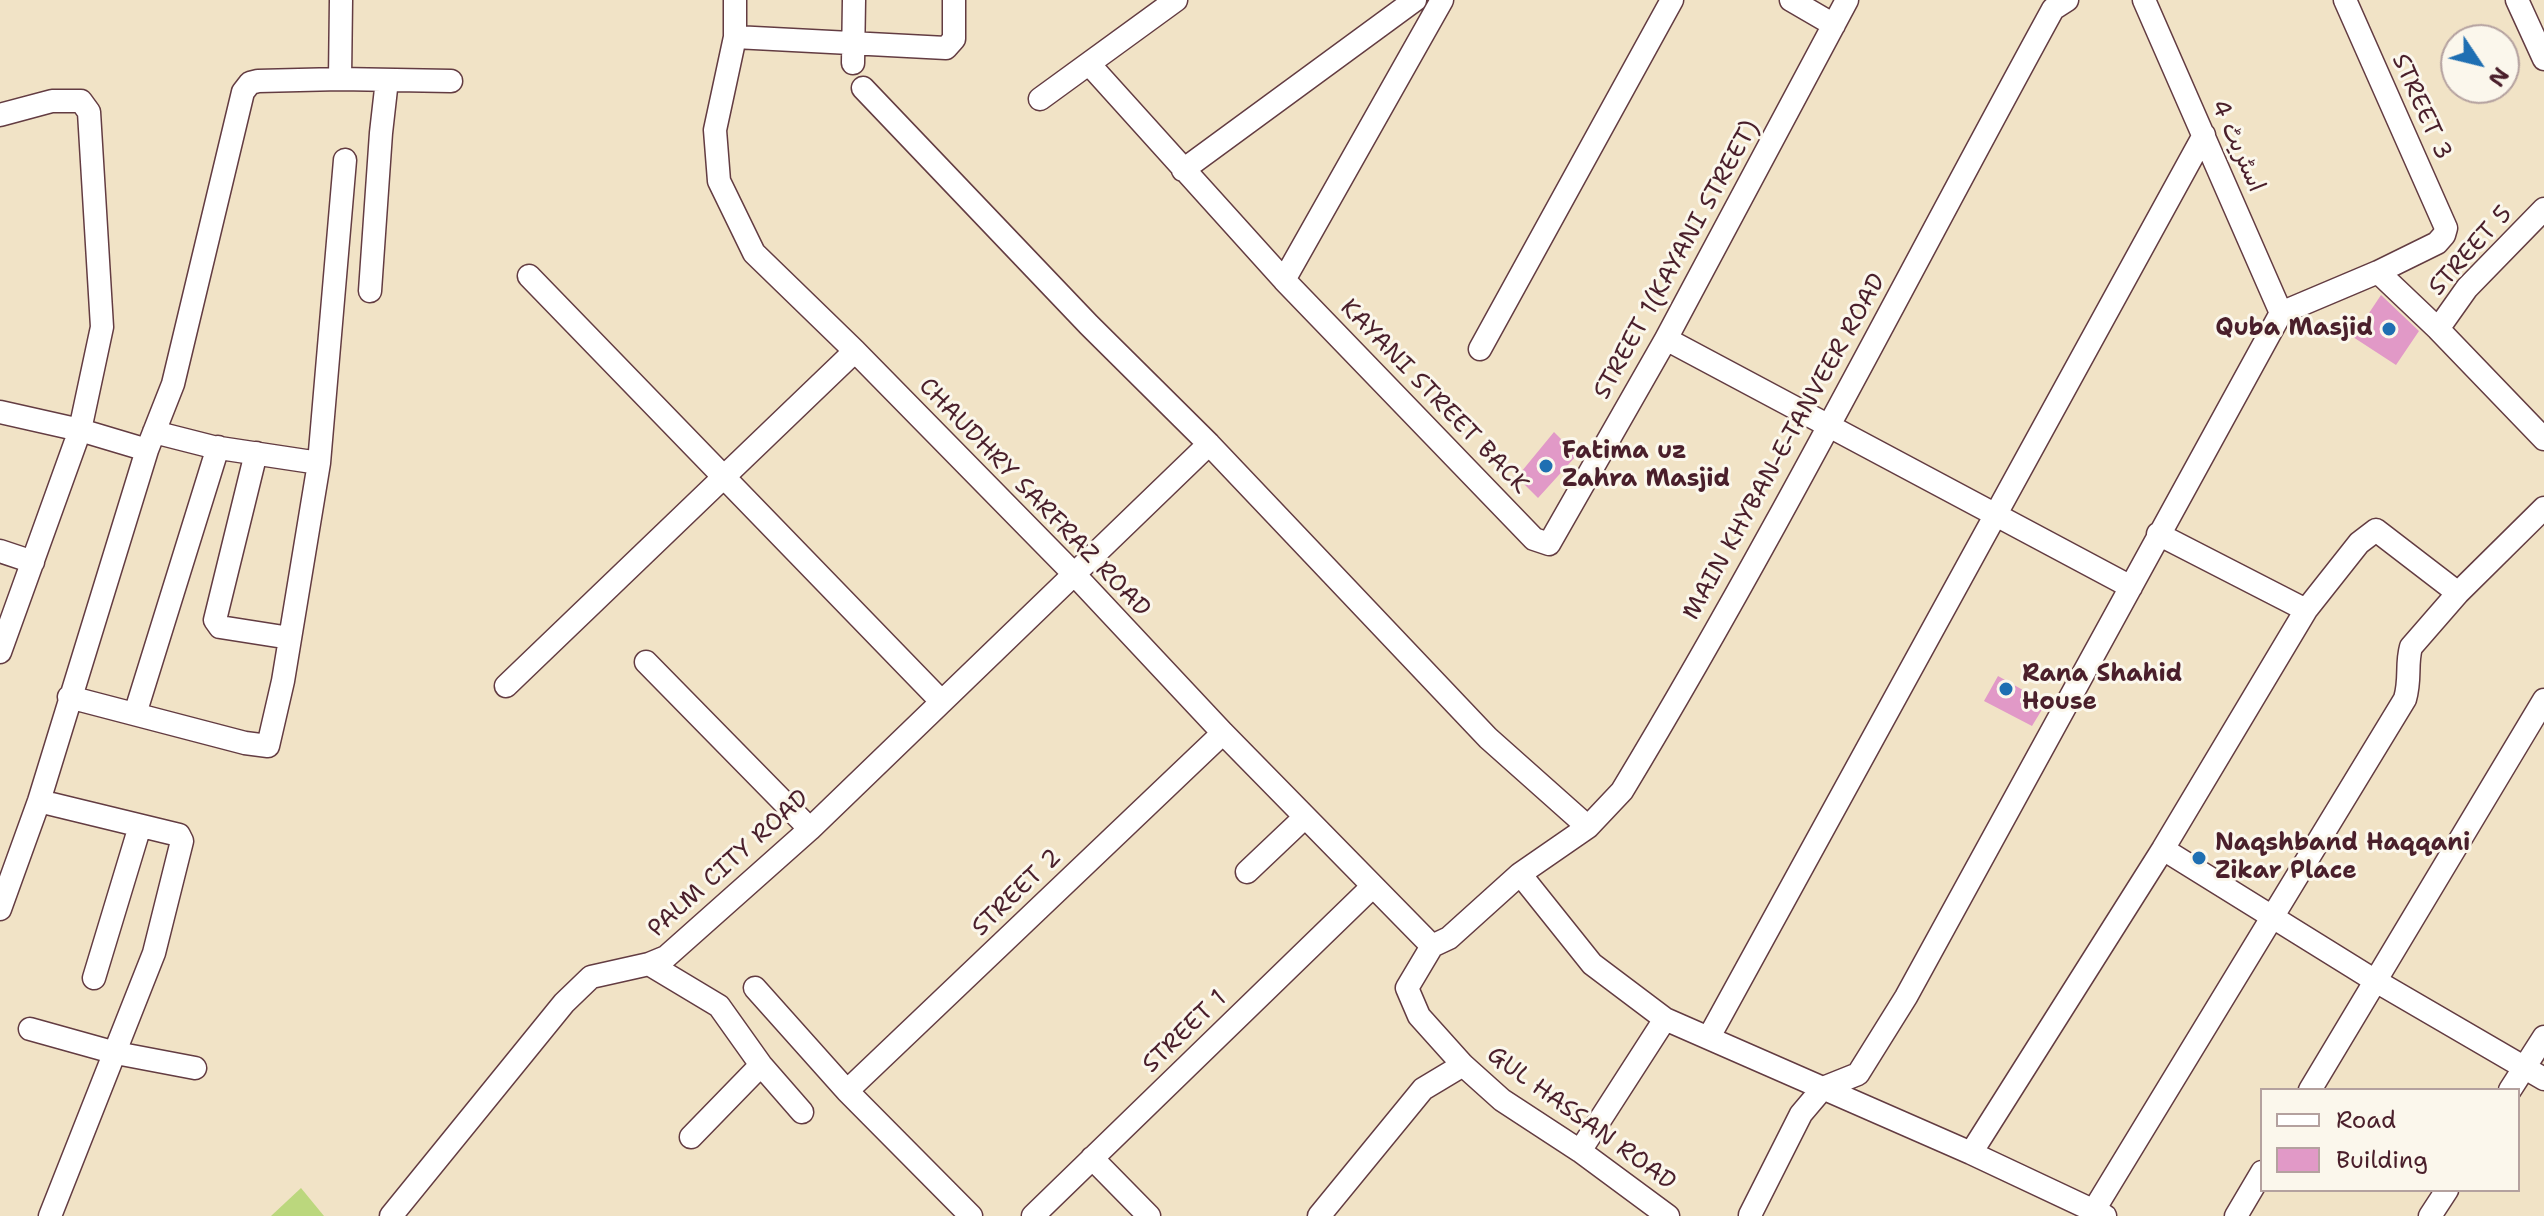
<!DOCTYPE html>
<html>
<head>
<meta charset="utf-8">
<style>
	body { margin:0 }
	#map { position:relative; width:2544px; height:1216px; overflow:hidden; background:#f1e3c6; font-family:"Shantell Sans",sans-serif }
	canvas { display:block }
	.legend { position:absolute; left:2260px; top:1088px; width:260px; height:104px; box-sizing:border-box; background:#fbf7ec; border:2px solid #b4a19f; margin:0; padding:10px 14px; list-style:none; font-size:24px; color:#4a1f2b }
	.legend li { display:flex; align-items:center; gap:16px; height:40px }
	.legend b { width:40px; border:2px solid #b4a19f }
	.north { position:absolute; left:2440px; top:24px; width:80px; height:80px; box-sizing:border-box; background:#fbf7ec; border:2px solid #b4a19f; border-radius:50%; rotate:125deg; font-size:22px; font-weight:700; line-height:32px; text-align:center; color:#4a1f2b }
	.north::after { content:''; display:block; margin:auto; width:28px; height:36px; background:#1f6fb2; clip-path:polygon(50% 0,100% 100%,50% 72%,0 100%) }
</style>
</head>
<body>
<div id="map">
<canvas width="2544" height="1216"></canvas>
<ul class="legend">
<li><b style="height:10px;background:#fff"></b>Road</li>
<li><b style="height:22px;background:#e199c7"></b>Building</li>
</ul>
<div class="north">N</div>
</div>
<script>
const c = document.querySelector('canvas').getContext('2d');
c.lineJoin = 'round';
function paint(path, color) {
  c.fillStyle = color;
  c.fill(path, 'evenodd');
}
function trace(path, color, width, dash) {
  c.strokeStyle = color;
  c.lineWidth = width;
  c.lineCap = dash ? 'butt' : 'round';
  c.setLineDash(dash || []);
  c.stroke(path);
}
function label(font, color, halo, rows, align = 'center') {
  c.font = font + ' "Shantell Sans","Playpen Sans Arabic",sans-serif';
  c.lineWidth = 6;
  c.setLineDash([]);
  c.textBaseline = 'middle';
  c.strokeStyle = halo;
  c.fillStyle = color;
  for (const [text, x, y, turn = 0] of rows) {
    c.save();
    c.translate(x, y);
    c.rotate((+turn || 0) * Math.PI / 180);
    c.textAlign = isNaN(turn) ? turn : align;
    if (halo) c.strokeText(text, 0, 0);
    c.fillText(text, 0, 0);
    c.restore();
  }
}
paint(new Path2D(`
	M301,1188L324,1216H271Z`), '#bbd77d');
paint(new Path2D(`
	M2381,295L2419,331L2396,365L2353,337Z
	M1554,432L1577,455L1538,498L1517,477Z
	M1998,676L2046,703L2032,726L1984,701Z`), '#e199c7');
const minor = new Path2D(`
	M735,0V37L715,130L719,181L754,253L855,351L1074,574L1223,733L1432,946
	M1791,0L1834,25
	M2144,0L2281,313
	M2517,0L2544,59
	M735,37L946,48L954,39V0
	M853,63L854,0
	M1090,65L1284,280L1442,0
	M340,79L341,0
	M863,88L1089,325L1209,444L1488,738L1588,827
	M1040,99L1176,0
	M0,115L52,101H81L89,112L102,327L80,430L0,652
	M1183,170L1415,0
	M2378,272L2438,329L2544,439
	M529,276L941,701
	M1284,280L1534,539L1549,544L1666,339L1847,0
	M370,291L381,133L387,80
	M2438,329L2467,288L2544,209
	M1666,339L2131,587
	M1480,349L1672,0
	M0,412L80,430L147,450
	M154,432L213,447L319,463
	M256,453L215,620L220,627L290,638
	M2158,534L2306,610
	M0,551L33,562
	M646,662L810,829
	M506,686L855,351
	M69,697L245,743L268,746L283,681L319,463L345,160
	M135,714L218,447
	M39,801L179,835L182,841L154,953L50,1216
	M2163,849L2374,980L2544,1079
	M1247,872L1305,817
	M1520,874L1592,964L1665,1019L1971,1153L2105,1216
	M0,909L39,801L147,450L173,384L243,92L250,83L258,81L340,79L451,81
	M1432,946L1449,938L1520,874L1588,827L1622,791C1776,536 1910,270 2053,9L2067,0
	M1432,946L1407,988L1419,1016L1463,1065L1502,1100L1580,1151L1668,1216
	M649,964L719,1006L761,1065L802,1112
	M94,978L140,826
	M755,988L847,1091L971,1216
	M30,1029L116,1053L195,1068
	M1709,1037L2204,135
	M2310,1090L2544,700
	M2510,1090L2544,1037
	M847,1091L1223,733
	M691,1137L761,1065
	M1580,1151L1665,1019
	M1971,1153L2163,849L2306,610L2359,543L2376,530L2458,593
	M1092,1158L1149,1216
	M2094,1210L2405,699C2411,678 2406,665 2411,647L2458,593L2544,508
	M1750,1215L1801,1114L1823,1088L1858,1074L1906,997L2281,313L2378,272L2437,243L2444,235L2446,228L2345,0
	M391,1216L564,1003L591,977L649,964L666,957L810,829L1209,444
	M1033,1216L1373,886
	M1319,1216L1423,1089L1463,1065
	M2236,1216L2262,1172
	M2430,1216L2447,1190`);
trace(minor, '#633c42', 25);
trace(minor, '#fff', 22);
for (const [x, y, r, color] of [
	[2389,329,8,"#1f6fb2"],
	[1546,466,8,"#1f6fb2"],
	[2006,689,8,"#1f6fb2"],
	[2199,858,8,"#1f6fb2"]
]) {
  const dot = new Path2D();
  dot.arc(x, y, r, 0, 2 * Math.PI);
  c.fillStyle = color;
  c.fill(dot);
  trace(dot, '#fbf7ec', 3);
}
label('24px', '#4a1f2b', '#fbf7ec', [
	["STREET 3",2421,107,66],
	["اسٹریٹ 4",2237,146,66],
	["STREET 5",2471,251,-48],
	["STREET 1(KAYANI STREET)",1677,260,-61],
	["KAYANI STREET BACK",1434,397,46],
	["MAIN KHYBAN-E-TANVEER ROAD",1785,447,-61],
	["CHAUDHRY SARFRAZ ROAD",1034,498,46],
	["PALM CITY ROAD",729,864,-42],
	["STREET 2",1017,893,-44],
	["STREET 1",1185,1032,-44],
	["GUL HASSAN ROAD",1581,1119,36]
]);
label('bold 24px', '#4a1f2b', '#fbf7ec', [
	["Quba Masjid",2373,329,"right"],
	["Fatima uz",1562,452],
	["Zahra Masjid",1562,480],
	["Rana Shahid",2022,675],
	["House",2022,703],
	["Naqshband Haqqani",2215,844],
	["Zikar Place",2215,872]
], 'left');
</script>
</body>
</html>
